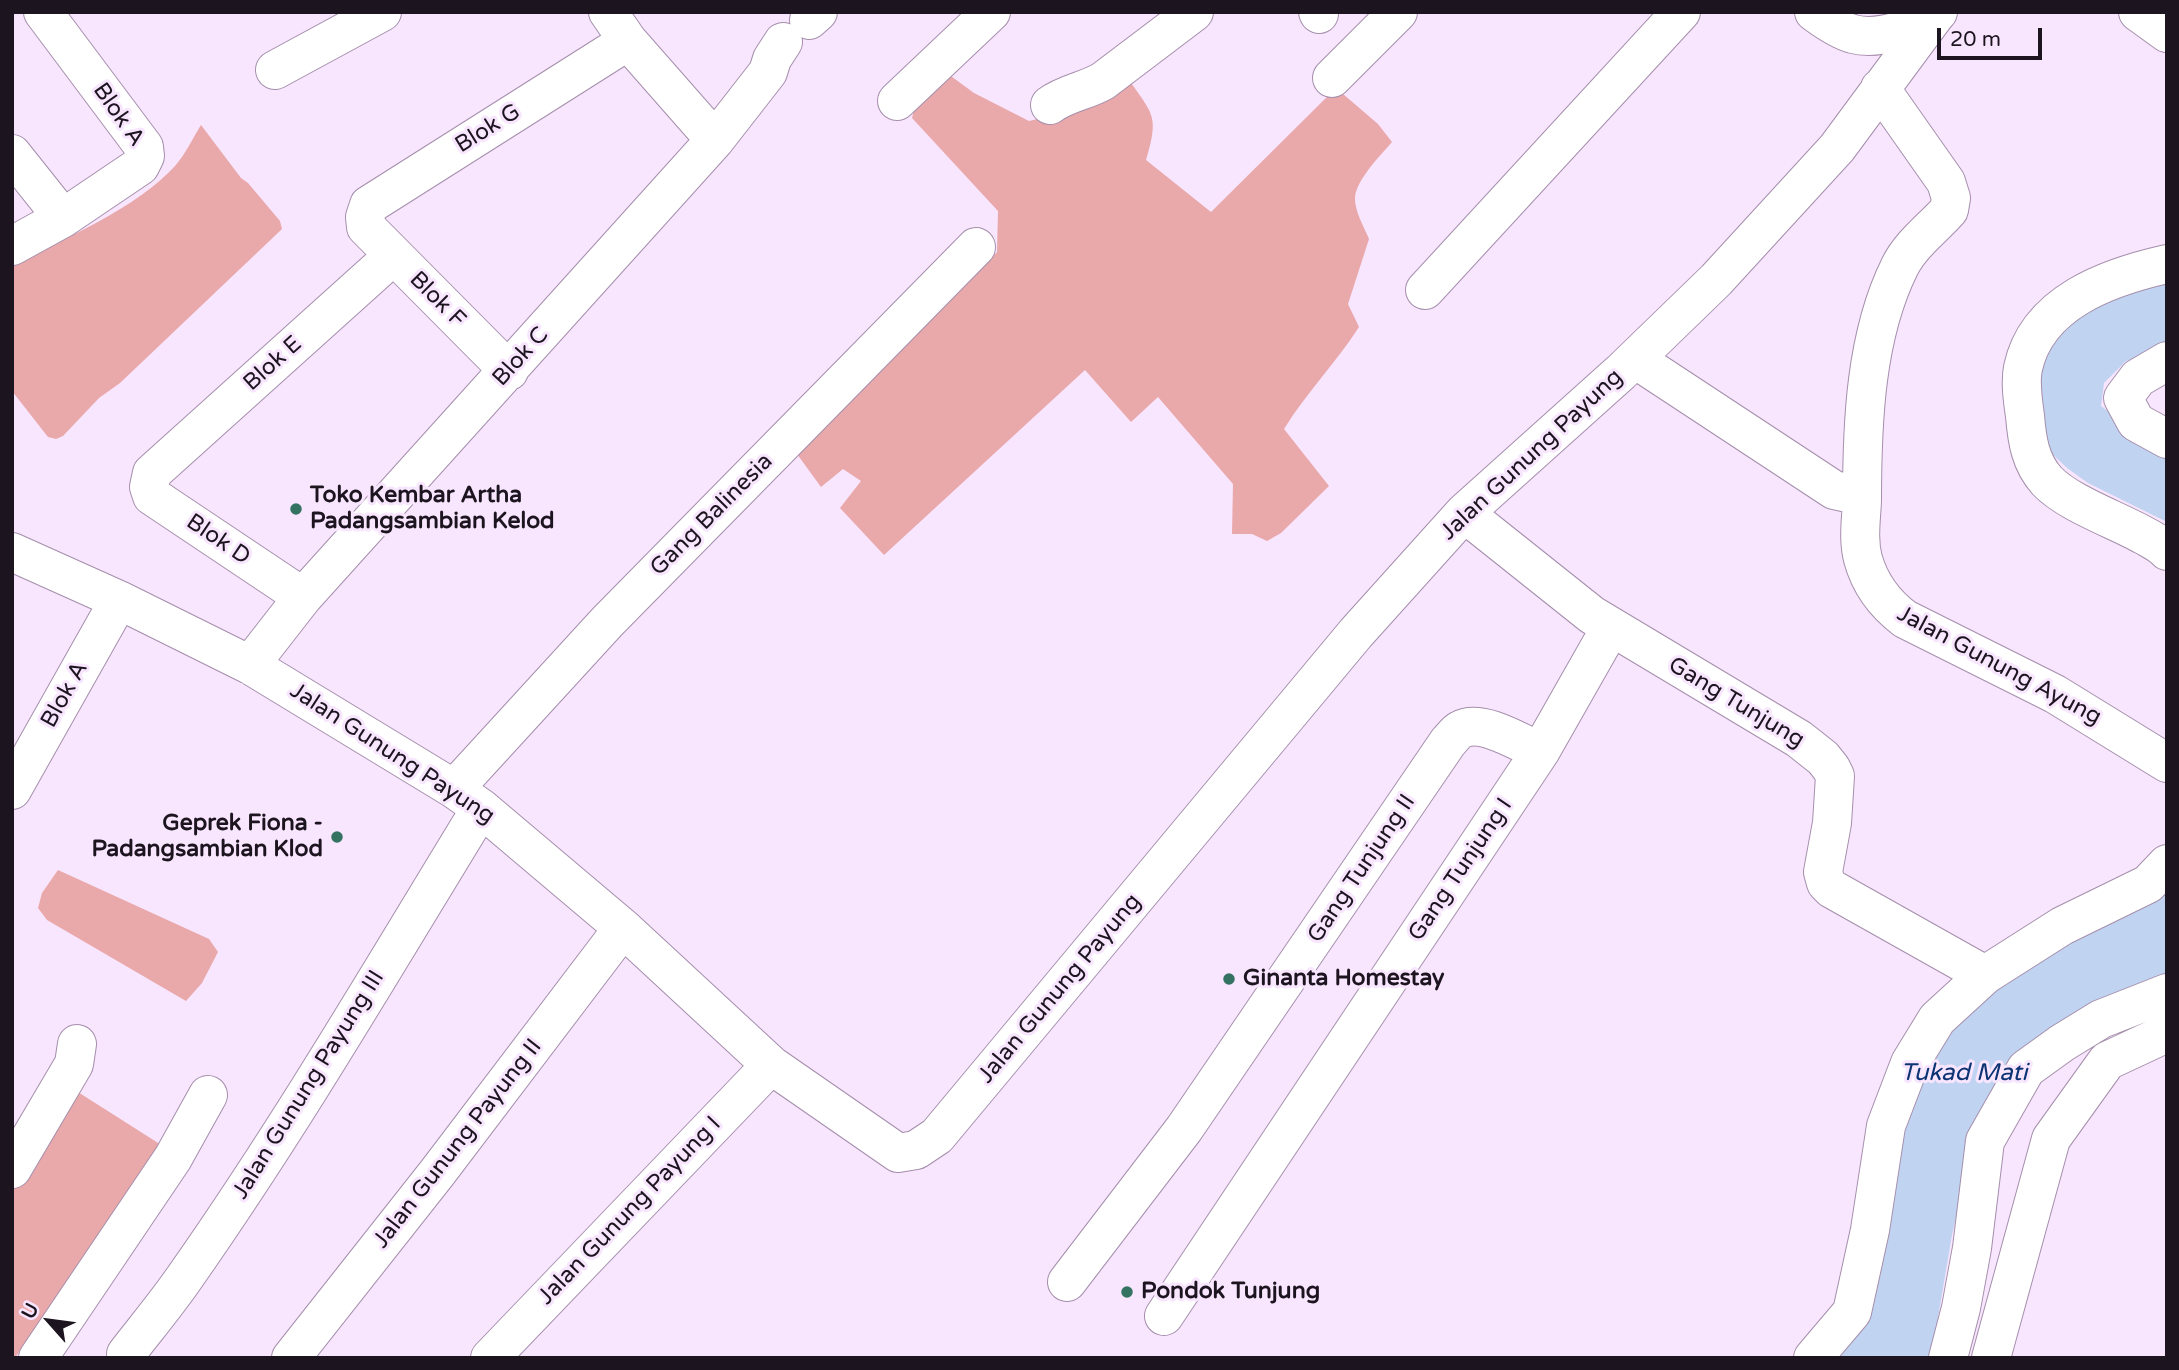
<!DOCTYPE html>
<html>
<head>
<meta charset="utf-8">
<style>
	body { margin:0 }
	#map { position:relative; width:2179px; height:1370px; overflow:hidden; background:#f8e5fe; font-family:"Varela Round",sans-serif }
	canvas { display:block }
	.frame { position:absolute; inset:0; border:14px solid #1c141e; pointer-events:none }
	.north { position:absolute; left:14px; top:1286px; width:70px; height:70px; -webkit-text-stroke:5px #f8e5fe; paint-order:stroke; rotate:298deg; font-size:19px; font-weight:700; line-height:28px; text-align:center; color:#1c141e }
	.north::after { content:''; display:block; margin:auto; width:24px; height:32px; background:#1c141e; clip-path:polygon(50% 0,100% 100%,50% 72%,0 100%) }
	.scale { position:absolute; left:1937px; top:28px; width:105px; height:32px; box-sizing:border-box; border:4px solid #1c141e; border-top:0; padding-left:9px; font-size:21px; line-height:24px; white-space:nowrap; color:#1c141e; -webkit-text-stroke:5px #f8e5fe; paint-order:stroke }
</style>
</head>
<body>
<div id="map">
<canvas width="2179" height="1370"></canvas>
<div class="frame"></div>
<div class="north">U</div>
<div class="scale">20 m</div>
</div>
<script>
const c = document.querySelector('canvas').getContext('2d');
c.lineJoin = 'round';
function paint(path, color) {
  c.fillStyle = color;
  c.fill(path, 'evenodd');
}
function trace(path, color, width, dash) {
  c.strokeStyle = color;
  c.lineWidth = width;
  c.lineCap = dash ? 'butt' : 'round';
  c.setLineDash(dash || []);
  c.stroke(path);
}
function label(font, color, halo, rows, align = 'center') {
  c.font = font + ' "Varela Round",sans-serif';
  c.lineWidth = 6;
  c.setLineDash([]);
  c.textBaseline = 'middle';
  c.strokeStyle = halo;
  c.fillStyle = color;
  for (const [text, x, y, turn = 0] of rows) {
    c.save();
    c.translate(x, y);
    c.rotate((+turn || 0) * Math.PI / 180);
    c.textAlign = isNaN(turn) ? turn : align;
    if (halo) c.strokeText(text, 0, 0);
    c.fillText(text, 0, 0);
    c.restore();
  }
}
paint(new Path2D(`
	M944,71L974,93L1029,121L1075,110L1127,77C1152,114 1160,114 1146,160L1211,212L1336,88L1378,124L1392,142C1380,156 1357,179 1355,197C1354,210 1364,227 1369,239L1348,304L1359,327C1336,363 1306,393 1284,429L1329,486L1281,533L1267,541L1252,534H1232L1233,484L1158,397L1131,422L1085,370L884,555L840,508L861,481L843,469L821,487L797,454L997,252L998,211L912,118L917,98Z
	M201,125L241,178L248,183L280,221L282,229L120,383L99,398L63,436L56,439L48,437L12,391V262C63,241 138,207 175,166C185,155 193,138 201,125Z
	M58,870L209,939L218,952L202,983L186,1001L47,920L38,908L42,893Z
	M70,1087L166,1148L15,1358H12V1174Z`), '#e9a8aa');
paint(new Path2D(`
	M2167,272V350L2126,361L2104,383L2101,406L2130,428L2167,446V522L2088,483L2067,468L2048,450L2030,404L2055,322Z
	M2167,891V975L1974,1137L1952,1235L1934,1341L1928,1358H1834L1908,1091L1968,1004L2040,952Z`), '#c0d3f1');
const minor = new Path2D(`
	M608,12L628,41L715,140
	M1318,12L1319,14
	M2138,12L2167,33
	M809,20L818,12
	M275,70L382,12
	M1332,78L1398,12
	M1880,88L1946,182L1951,198L1949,210C1933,228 1911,244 1900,266C1865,336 1862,424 1862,501C1861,521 1858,540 1863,559C1870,584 1885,604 1905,619L2055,694L2167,763
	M897,101L991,12
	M1050,105C1066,93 1086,91 1103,81L1194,12
	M12,154L63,218
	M12,246L63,218L140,166L145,156L144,147L43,12
	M2167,264C2109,277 2037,302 2023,368C2020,382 2023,402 2025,416C2027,440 2030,462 2047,481C2069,504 2117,520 2145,536C2152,540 2161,544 2167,551
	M1425,290L1681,12
	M1635,359L1834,490L1861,496
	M2167,361L2138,378L2123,398L2136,422L2167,439
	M509,371L366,227L365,217L369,205L628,41
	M1464,513L1592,615L1799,739L1823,758L1831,768L1835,776L1832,823L1823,872L1826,883L1832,889L1985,975
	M12,552L119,600L250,665L454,789L481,808L623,928L771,1065L898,1153L916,1150L937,1136L1356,633L1464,513L1621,372L1716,280L1837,148L1936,14
	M303,597L152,496L149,487L152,473L393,256
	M250,665L303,597L715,140L768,72L772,59L783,42
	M454,789L607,622L976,247
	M12,790L119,600
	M12,1169L74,1064L77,1044
	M1067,1282L1184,1129L1448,742C1452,738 1456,732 1460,730C1481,718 1521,743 1540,752
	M1164,1316L1540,752L1611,627
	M126,1354C146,1328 168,1302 187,1274C292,1124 385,965 481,808
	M38,1358L173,1158L208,1095
	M291,1358L437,1173L623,928
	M490,1358L771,1065
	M1813,1358L1852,1312L1870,1230L1886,1126L1910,1063L1937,1019L1985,975L2062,926L2148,884L2167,864
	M1948,1358L1961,1308L1972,1248L1985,1141L2026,1069L2062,1043L2101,1019L2167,993
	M1991,1358L2051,1139L2107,1061L2167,1033`);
const major = new Path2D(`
	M1814,12C1826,21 1839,30 1853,34C1880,41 1916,27 1938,12`);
trace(minor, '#a58fac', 40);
trace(major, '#a58fac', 40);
trace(minor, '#fff', 38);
trace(major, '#fff', 38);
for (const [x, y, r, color] of [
	[296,509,7,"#347361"],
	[337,837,7,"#347361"],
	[1229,979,7,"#347361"],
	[1127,1292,7,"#347361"]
]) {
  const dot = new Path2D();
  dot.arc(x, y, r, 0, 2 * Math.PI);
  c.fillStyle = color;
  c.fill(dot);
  trace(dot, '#f8e5fe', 2.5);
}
label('23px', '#1c141e', '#f8e5fe', [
	["Blok A",118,115,55],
	["Blok G",488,129,-32],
	["Blok F",437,300,45],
	["Blok C",521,357,-48],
	["Blok E",273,364,-42],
	["Jalan Gunung Payung",1532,455,-43],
	["Gang Balinesia",712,515,-45],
	["Blok D",218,540,34],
	["Jalan Gunung Ayung",1999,666,28],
	["Blok A",65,695,-61],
	["Gang Tunjung",1736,703,31],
	["Jalan Gunung Payung",392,754,33],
	["Gang Tunjung II",1362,869,-56],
	["Gang Tunjung I",1461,870,-56],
	["Jalan Gunung Payung",1060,989,-50],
	["Jalan Gunung Payung III",309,1085,-58],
	["Jalan Gunung Payung II",458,1144,-52],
	["Jalan Gunung Payung I",630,1211,-46]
]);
label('bold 23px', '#1c141e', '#f8e5fe', [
	["Toko Kembar Artha",310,496],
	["Padangsambian Kelod",310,522],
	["Geprek Fiona -",323,824,"right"],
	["Padangsambian Klod",323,850,"right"],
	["Ginanta Homestay",1243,979],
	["Pondok Tunjung",1141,1292]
], 'left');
label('italic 24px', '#0c3372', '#f8e5fe', [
	["Tukad Mati",1964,1074]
]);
</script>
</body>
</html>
